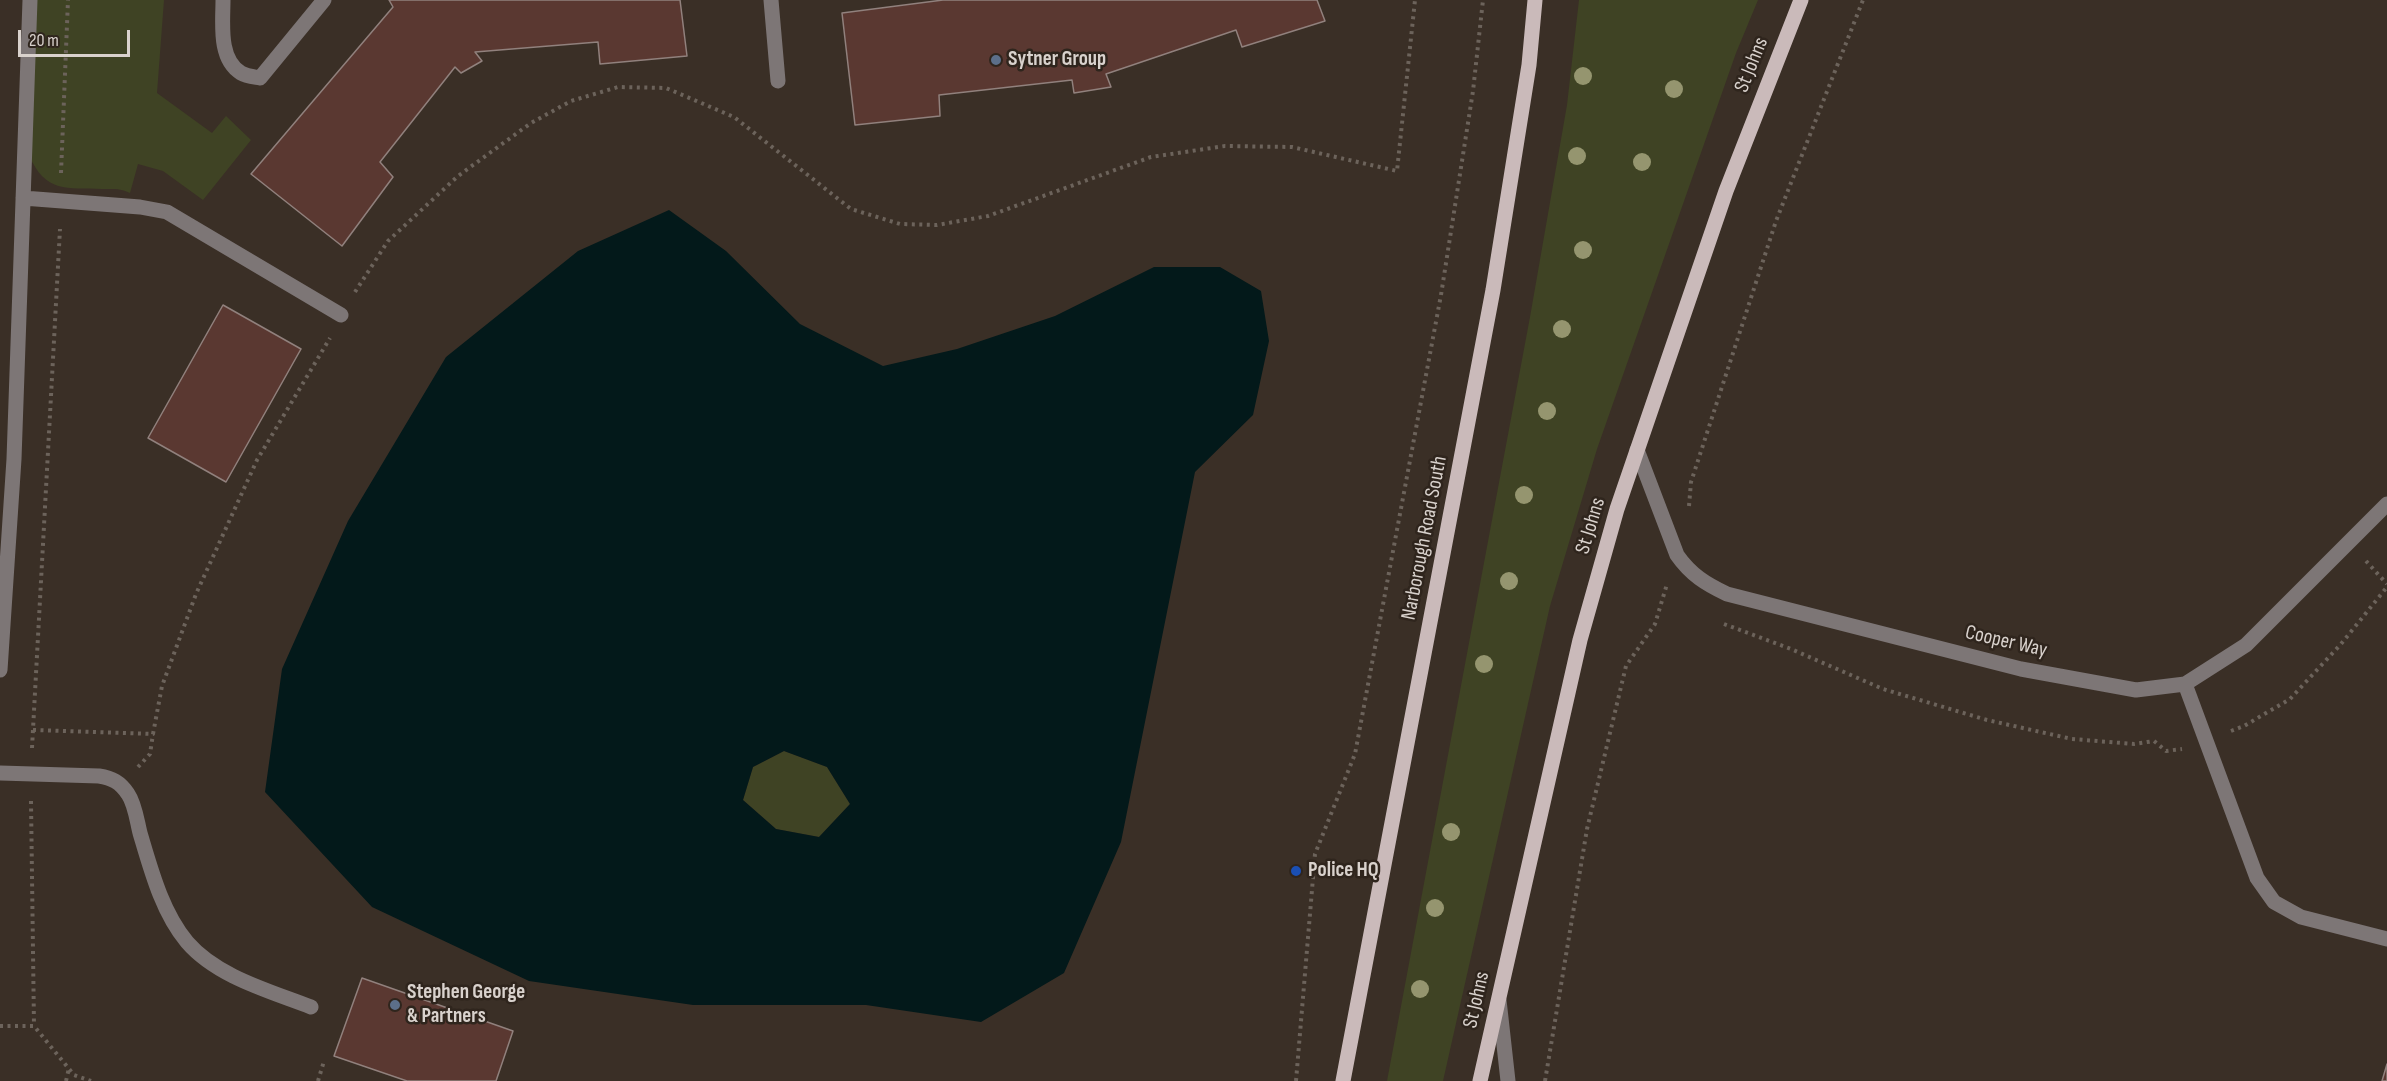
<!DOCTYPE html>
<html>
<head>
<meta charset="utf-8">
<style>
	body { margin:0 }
	#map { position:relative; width:2387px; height:1081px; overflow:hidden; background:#3a2f26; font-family:"Sofia Sans Condensed",sans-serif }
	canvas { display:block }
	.scale { position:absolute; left:18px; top:30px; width:112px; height:27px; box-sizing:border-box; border:3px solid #d9d2cd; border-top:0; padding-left:8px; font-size:18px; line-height:21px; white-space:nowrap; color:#d9d2cd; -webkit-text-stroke:4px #2f251d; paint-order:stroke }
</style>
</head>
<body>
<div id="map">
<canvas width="2387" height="1081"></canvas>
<div class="scale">20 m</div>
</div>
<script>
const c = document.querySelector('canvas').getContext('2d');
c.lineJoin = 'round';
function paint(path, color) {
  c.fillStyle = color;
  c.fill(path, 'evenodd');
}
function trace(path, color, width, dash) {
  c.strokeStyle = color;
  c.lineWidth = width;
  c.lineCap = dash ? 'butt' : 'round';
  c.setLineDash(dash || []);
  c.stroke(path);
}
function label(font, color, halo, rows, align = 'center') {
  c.font = font + ' "Sofia Sans Condensed",sans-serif';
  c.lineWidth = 5;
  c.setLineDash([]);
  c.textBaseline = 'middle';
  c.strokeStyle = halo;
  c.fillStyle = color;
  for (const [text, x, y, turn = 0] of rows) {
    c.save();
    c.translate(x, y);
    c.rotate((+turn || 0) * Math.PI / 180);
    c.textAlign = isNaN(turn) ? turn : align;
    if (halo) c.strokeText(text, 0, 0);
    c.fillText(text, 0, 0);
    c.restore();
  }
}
paint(new Path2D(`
	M32,0H164L157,93L212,133L226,116L251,140L203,200L163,171L138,164L130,193C121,188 112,189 102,189C67,188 45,193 29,155Z
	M1579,0H1758L1736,53L1597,449L1550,606L1443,1081H1387L1530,317L1567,105Z
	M784,751L827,767L850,804L819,837L776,829L743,800L753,767Z`), '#3f4324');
paint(new Path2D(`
	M669,210L726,251L800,324L883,366L957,349L1055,316L1154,267H1220L1261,291L1269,341L1253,415L1195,472L1121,842L1064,973L981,1022L866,1005H693L529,981L372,907L265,792L282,669L348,521L446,357L578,251ZM784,751L827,767L850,804L819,837L776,829L743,800L753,767Z`), '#03191a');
const building = new Path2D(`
	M389,0H680L687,56L600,64L598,42L475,52L482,61L461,73L455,67L380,162L393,177L342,246L251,174L393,7Z
	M943,0H1317L1325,21L1242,47L1236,30L1106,74L1111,87L1074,93L1072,80L939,95L940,116L855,125L842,13Z
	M223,305L301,349L226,482L148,438Z
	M362,978L513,1031L496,1081H407L334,1056Z
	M2387,1064V1081H2382Z`);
paint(building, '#5a3831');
trace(building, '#91817d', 1.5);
trace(new Path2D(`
	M61,173L68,0
	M355,292L388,241L458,176L531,123L571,101L618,87L666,88L734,117L851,209L900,224L937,225L988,216L1151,157L1225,146L1292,147L1397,171L1415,0
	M1689,506L1691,482L1776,221L1863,0
	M2366,561L2387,584
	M1724,624L1791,649L1883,689L1987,720L2072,739L2134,744L2154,741L2166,751L2182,749
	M33,730L153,734L162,686L196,594L257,460L330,338
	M2231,731L2244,726L2290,699L2341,644L2387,587
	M32,748L60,229
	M138,767L150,754L153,734
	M31,801L34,1026
	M0,1026H34L74,1075L91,1081
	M66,1081L69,1068
	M318,1081L324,1061
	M1296,1081L1315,854L1355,754L1441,295L1473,91L1483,0
	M1545,1081L1587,829L1626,666L1655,624L1667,584`), '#6c635b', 4, [3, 4.5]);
trace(new Path2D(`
	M223,0C223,23 218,59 241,73C246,76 255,77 260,78L324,0
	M771,0L778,81
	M23,198L140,207L167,212L341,315
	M1637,450L1677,555C1691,575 1706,584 1727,594L2021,669L2136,690L2185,684L2246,645L2387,504
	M0,670L14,459L30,0
	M2185,684L2257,878L2274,902L2301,917L2387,939
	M0,773L99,776C112,778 120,782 128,794C135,804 137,821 140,833C151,870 162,912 187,942C217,977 270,991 311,1007
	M1499,1000L1508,1081`), '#7d7676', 15);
trace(new Path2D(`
	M1343,1081L1493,290L1529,65L1535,0
	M1480,1081L1580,640L1617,509L1726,191L1801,0`), '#cababa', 15);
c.fillStyle = '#95956f';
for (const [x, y] of [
	[1583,76],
	[1674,89],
	[1577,156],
	[1642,162],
	[1583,250],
	[1562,329],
	[1547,411],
	[1524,495],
	[1509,581],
	[1484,664],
	[1451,832],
	[1435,908],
	[1420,989]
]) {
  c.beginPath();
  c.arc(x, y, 9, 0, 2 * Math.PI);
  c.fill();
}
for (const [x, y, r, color] of [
	[996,60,6,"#5c6f8a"],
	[1296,871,6,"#1a4fb4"],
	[395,1005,6,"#5c6f8a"]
]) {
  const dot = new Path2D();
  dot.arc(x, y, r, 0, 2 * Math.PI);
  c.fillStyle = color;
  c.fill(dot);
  trace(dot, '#2f251d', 2);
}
label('bold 21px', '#d9d2cd', '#2f251d', [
	["Sytner Group",1008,60],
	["Police HQ",1308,871],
	["Stephen George",407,993],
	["& Partners",407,1017]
], 'left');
label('21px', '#d9d2cd', '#2f251d', [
	["St Johns",1752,65,-68],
	["St Johns",1591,526,-73],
	["Narborough Road South",1425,538,-79],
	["Cooper Way",2006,642,13],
	["St Johns",1477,1000,-77]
]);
</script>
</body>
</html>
